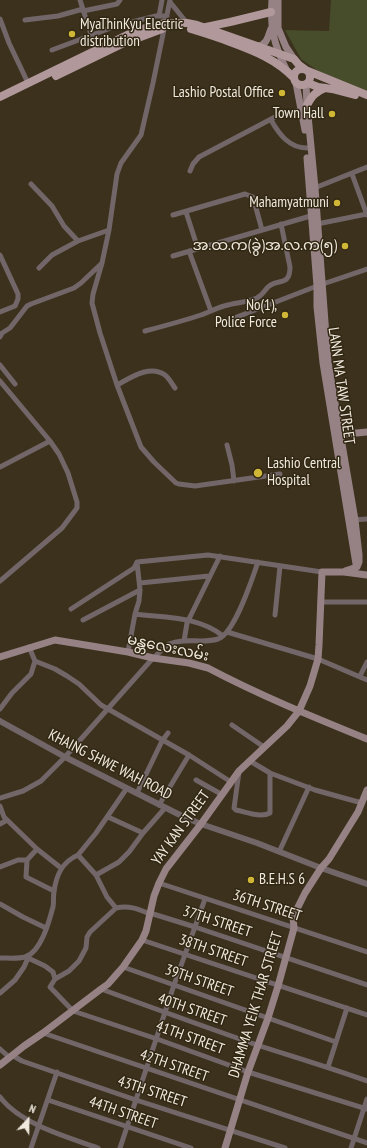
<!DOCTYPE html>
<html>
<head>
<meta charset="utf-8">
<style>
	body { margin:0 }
	#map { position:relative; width:367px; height:1148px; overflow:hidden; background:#3c311d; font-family:"PT Sans Narrow",sans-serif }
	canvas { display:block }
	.north { position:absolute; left:8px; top:1100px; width:40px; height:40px; -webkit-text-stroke:3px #312713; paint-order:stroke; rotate:22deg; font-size:11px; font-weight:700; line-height:16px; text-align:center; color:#f0e9dd }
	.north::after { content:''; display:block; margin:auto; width:14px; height:18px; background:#f0e9dd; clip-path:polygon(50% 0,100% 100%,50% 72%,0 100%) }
</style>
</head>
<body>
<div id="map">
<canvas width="367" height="1148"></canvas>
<div class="north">N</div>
</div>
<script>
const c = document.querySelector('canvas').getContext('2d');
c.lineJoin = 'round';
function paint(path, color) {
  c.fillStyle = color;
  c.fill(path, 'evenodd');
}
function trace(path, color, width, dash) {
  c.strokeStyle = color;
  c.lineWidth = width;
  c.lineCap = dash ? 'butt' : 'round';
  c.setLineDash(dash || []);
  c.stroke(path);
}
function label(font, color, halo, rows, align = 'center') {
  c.font = font + ' "PT Sans Narrow","Noto Sans Myanmar",sans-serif';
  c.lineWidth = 3;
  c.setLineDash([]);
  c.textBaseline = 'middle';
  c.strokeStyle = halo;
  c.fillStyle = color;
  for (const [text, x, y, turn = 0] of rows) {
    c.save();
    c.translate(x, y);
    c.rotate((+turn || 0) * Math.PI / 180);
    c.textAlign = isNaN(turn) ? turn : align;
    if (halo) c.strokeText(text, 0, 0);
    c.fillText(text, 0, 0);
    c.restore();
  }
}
paint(new Path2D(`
	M331,0H367V92L318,71L301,59L285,30L329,31Z`), '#474c2a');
trace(new Path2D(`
	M80,0L96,50
	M170,0L153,83L141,135L121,163L117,174L109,230L102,263L93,294L92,303L100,333L117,385L141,447L154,462L176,483L179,484L195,486L280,474
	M170,2L187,23
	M83,11L117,4L120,0
	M159,16L162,0
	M0,19L9,43L28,83
	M25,20L58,16L83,9
	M52,50L116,26L156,16H167
	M271,120C279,134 289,148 307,148
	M190,171L193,164L199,157L277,116L281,114L302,110
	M352,174L367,215
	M31,184L52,206L64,226L78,241
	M312,189L367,167
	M186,212L198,249
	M173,215L245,194L253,197L262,230
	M317,224L367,214
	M189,251L211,311
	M0,255L18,294V299L15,306L0,312
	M173,256L314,215
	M39,268L52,255L78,241L109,230
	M224,322L317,286L367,269
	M145,331C164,326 183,321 201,315C209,312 217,308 224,306C236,302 246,303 257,298C263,295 264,291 268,287C278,278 290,287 290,267L281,224
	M0,337L2,333L10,328L27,306L31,304L74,288L81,283L101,264
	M0,365L15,384
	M0,381L50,441L59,454L68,473L77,502V508L62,528L0,581
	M117,385C130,378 150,364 165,375C169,378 172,384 175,388
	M227,445L232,465L234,481
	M0,467L50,441
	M352,520L367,519
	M140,583L209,576
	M320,602H367
	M71,609L134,568L137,562L208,555L322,572
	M135,614C165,618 198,616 223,636
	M275,615L280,566
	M83,620L140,590
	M227,632L318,659L367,680
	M184,641L187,623L220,556
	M29,647L35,661L55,669L67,676L79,684L101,705L189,755L231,782
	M128,652L135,614L139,601L140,590L137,562
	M360,676L367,662
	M0,709L12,693L31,674L35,661
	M232,725L264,747
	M250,761L270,773L315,790L362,803
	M239,772L234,808L236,810C247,812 260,818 270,813V773
	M196,780L221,794
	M137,793L162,741L168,733
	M0,798L23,791L41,781L65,757L153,658C158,654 164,647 169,644C185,637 202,644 218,639C235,633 252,579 258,562
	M159,805L189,755
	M0,806L4,817L37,849L61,868
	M108,817L143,833
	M0,824L7,820
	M279,852L309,787
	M78,855L96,833L127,788
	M27,860L26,877L54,891
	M0,867L18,860H27L37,849
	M96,875L119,862L129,852L143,833L165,808
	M159,883L367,952
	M0,904L23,917L46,928
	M116,908L90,932L87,937L86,948L79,961L69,971L55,979L50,987L73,1011L157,1039L248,1072L367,1109
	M150,913L195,927L367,985
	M142,940L367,1015
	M26,957L45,966L53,972L55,979
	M0,958C7,958 18,959 25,957C41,952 49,922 53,907C54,902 53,897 54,892C56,875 62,862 78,855L96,875L107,897L116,908C129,905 138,909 150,914
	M123,967L336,1042
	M101,989C153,1008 205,1027 257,1045C294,1057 331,1068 367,1081
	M0,993L15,980L24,967L28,958
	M43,1033L367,1143
	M0,1049L9,1057
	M12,1055L22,1061L136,1100L285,1148
	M328,1067L347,1008
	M0,1097C20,1124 67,1137 98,1148
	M48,1100L191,1148
	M31,1148L57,1072
	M120,1148L174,985L205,899
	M351,1148L367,1099`), '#736668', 5);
trace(new Path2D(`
	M0,721L65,757L182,816L201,824L257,843L321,868L367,884`), '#736668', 6);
trace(new Path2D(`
	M272,0C270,29 274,45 287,71
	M278,0V28L286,47L294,59
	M258,46C267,45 268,36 271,29
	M296,83L305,130
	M306,84L307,105L315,188L328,362L355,520L359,555V562L357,567L345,571
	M307,158L317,286V307L323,363L356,564
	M337,435L367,432
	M0,657L55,640L128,652L153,658L189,663L208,668C259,695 313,717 367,739
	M0,1065L24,1046L43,1033L101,989L108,984L123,967L142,940L146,931L154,896L159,883L166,869L201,824L239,771L287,726L299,711L310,686L318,659L319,645L322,572H344L367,575
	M225,1148L248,1072L268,1018L278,986L294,928L293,917L305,893L321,868L329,859L358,812L367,790`), '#968285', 7);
trace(new Path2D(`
	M206,27L230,22L271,12
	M191,29C204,33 217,37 230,42C254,51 276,59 294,78
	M294 77a8 8 0 1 1 16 0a8 8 0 1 1-16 0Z
	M308,71L367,95
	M56,76L122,44L162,29
	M308,83L318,87L332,89L355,95
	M0,97L127,35L148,27L165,23H187L197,25L294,59L299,65L306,70
	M307,105C312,96 315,92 325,88`), '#b1989b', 8);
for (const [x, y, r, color] of [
	[72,34,4,"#d0b736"],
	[282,93,4,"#d0b736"],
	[332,114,4,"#d0b736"],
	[337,203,4,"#d0b736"],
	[345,246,4,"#d0b736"],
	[285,315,4,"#d0b736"],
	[258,473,5,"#d0b736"],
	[251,880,4,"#d0b736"]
]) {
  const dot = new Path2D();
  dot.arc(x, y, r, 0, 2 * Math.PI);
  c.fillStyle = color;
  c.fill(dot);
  trace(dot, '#312713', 1.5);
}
label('15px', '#f0e9dd', '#312713', [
	["MyaThinKyu Electric",80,25,"left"],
	["distribution",80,42,"left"],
	["Lashio Postal Office",274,93],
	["Town Hall",324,114],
	["Mahamyatmuni",329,203],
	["အ.ထ.က(ခွဲ)အ.လ.က(၅)",337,246],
	["No(1),",277,306],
	["Police Force",277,323],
	["Lashio Central",267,464,"left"],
	["Hospital",267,481,"left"],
	["B.E.H.S 6",259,880,"left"]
], 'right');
label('15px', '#f0e9dd', '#312713', [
	["LANN MA TAW STREET",341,386,82],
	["မန္တလေးလမ်း",168,648,12],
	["KHAING SHWE WAH ROAD",110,765,27],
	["YAY KAN STREET",181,828,-54],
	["36TH STREET",267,906,18],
	["37TH STREET",217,922,18],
	["38TH STREET",213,951,19],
	["39TH STREET",199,981,19],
	["DHAMMA YEIK THAR STREET",256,1005,-73],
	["40TH STREET",192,1010,19],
	["41TH STREET",190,1038,20],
	["42TH STREET",174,1066,19],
	["43TH STREET",152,1092,18],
	["44TH STREET",123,1113,19]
]);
</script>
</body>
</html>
